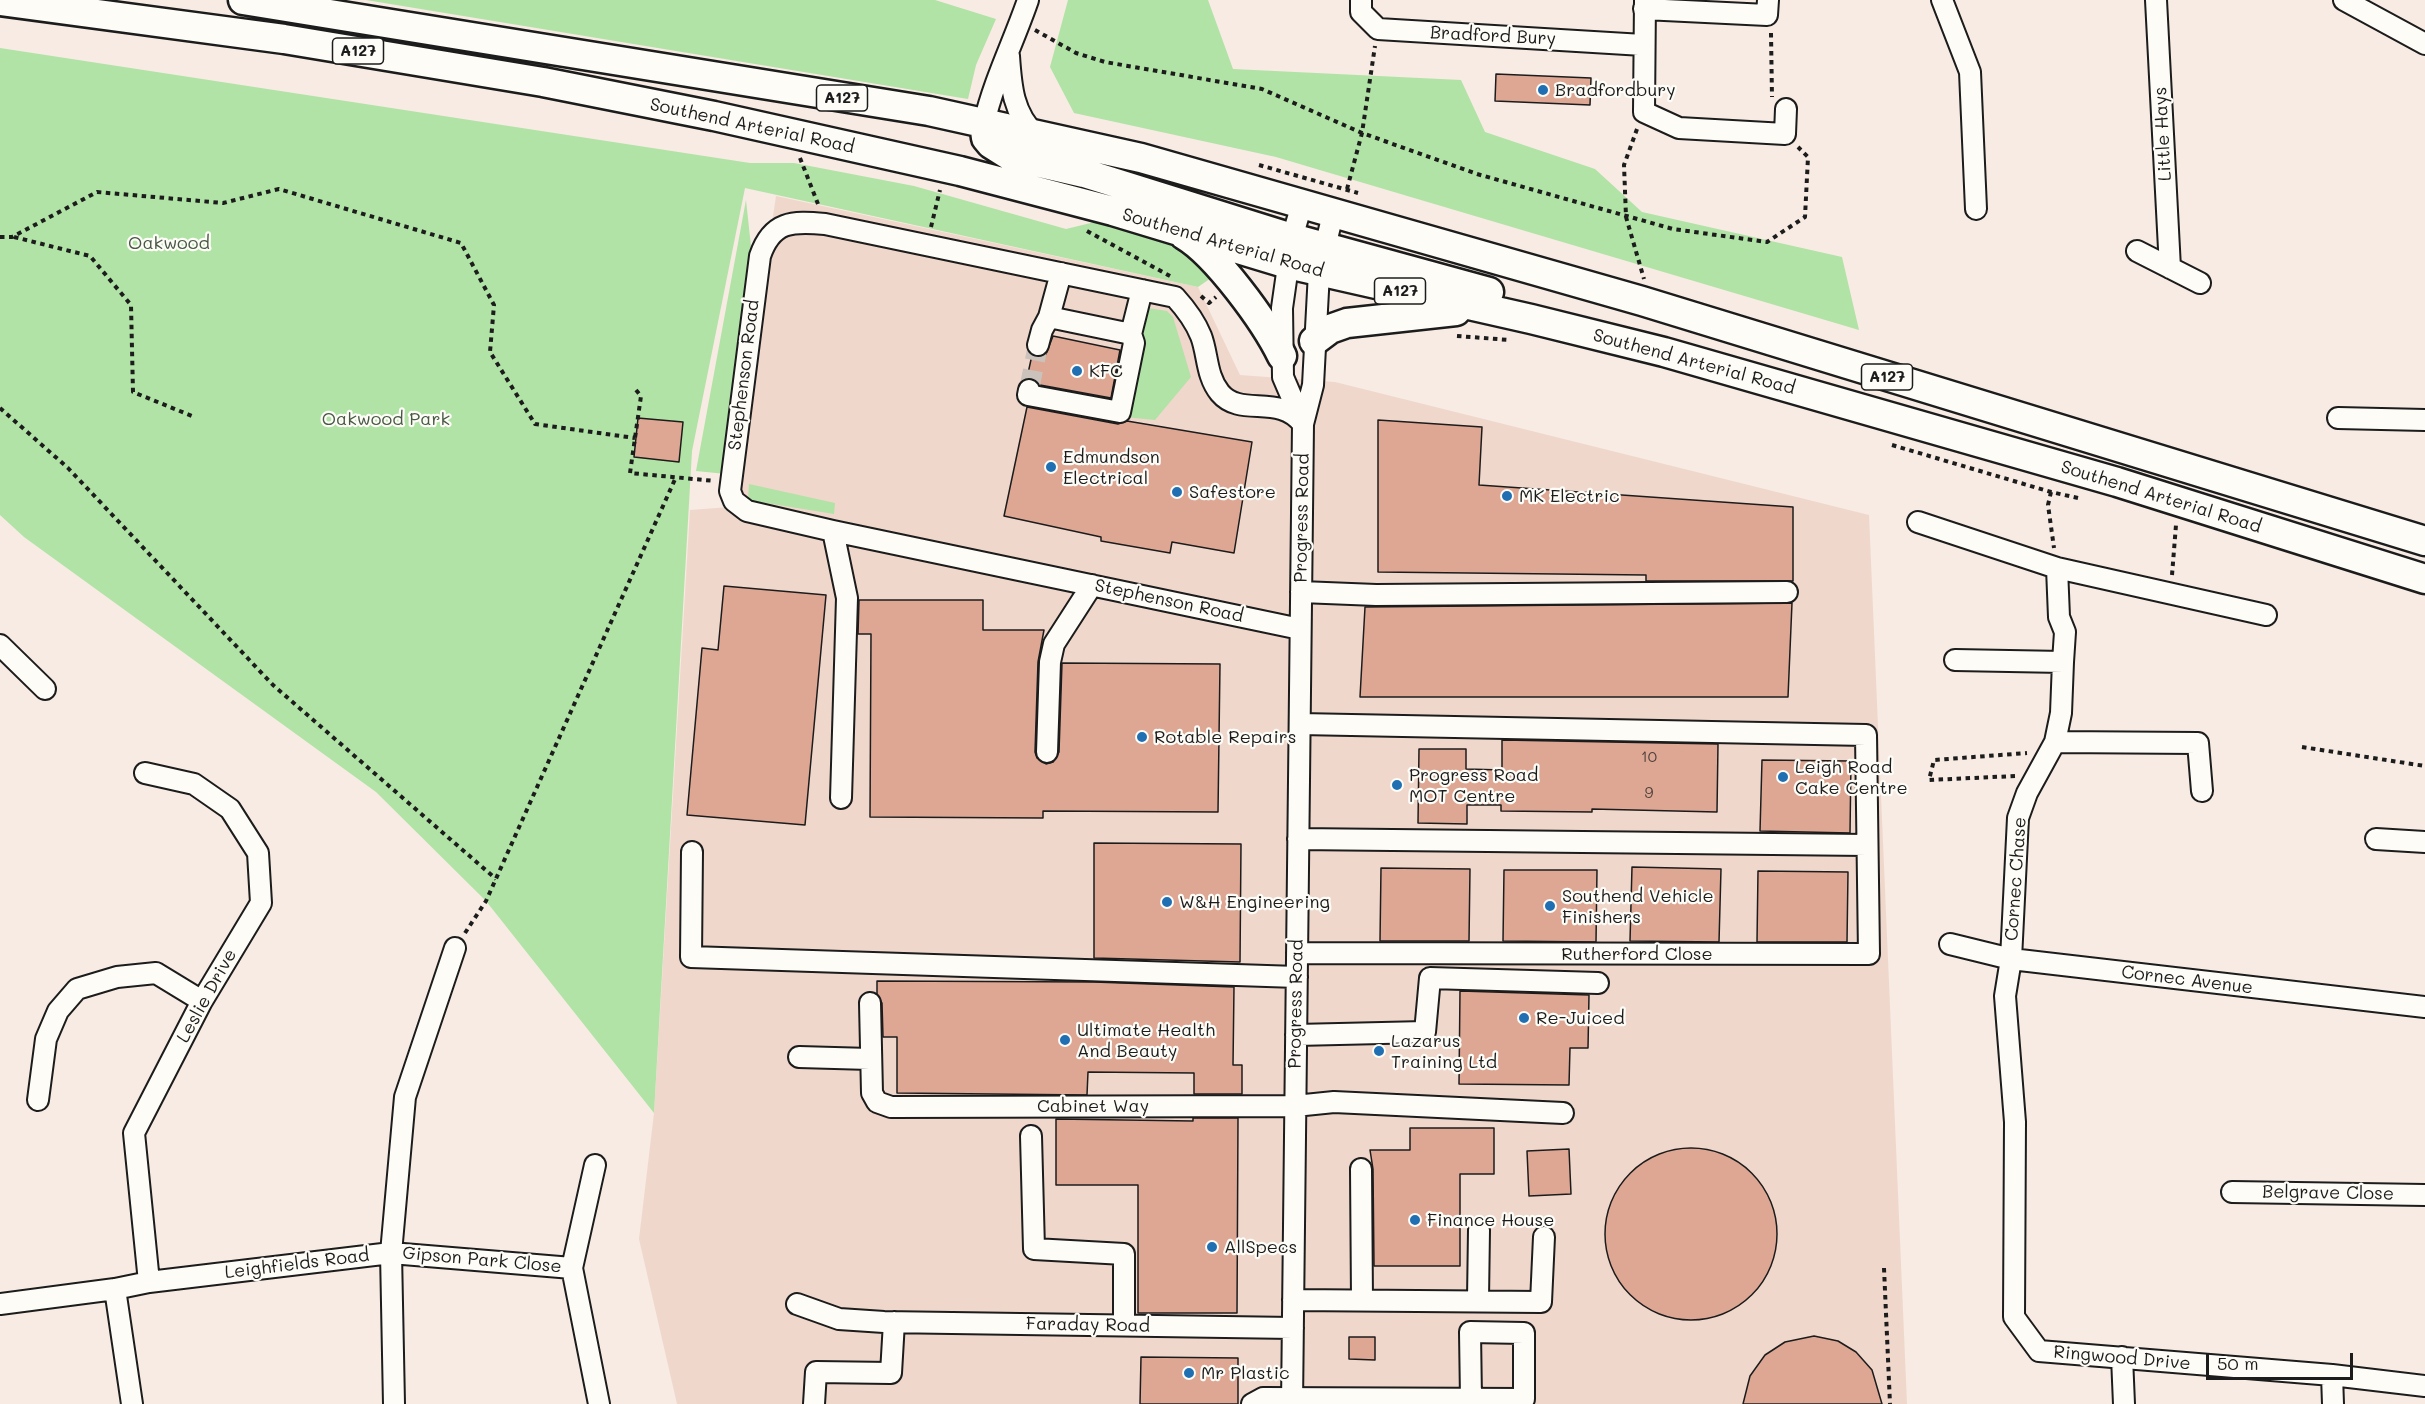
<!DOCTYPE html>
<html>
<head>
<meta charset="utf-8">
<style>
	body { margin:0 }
	#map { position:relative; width:2425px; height:1404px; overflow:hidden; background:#f7ebe3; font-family:Mali,sans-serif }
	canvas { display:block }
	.scale { position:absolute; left:2206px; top:1353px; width:147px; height:27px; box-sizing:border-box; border:3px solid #1c1c1c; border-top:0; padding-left:8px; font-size:18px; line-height:21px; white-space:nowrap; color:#1c1c1c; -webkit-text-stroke:4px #fdfcf7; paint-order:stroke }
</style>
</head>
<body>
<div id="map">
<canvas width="2425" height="1404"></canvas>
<div class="scale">50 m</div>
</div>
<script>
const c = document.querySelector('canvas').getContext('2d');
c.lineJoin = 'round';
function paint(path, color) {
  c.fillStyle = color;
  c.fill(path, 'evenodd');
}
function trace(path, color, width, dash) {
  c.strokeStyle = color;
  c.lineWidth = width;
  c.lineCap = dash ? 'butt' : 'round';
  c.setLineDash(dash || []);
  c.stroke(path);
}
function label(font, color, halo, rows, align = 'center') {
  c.font = font + ' Mali,sans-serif';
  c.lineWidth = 4.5;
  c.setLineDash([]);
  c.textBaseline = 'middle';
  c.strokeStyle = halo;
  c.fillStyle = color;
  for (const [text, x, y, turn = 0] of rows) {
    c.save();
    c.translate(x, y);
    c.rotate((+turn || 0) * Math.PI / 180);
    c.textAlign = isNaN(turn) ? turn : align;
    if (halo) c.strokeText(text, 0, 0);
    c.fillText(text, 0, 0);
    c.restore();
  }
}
paint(new Path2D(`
	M776,196L1198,287L1240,375L1335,382L1869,515L1907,1404H677L639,1239L654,1113L690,510L730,507Z`), '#f0d7cb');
paint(new Path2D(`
	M366,0H935L996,19L976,65L968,99Z
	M1068,0H1208L1233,69L1461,80L1485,132L1595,169L1642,212L1842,257L1859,330L1276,157L1074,113L1050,67Z
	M0,48L750,163H794L914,186L1066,229L1099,221L1171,238L1211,278L1198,287L745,188L692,451L654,1113L486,901L376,792L24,537L0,515Z
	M746,200L756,293L726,474L696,471Z
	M1148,308L1167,311L1173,317L1191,377L1155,420L1124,417Z
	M749,484L835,503L834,514L748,500Z`), '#b0e3a5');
const building = new Path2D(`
	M1496,74L1591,78L1590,105L1495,101Z
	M1053,336L1120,350L1111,398L1040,385L1036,381L1027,378L1032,355L1041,357L1046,354Z
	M1027,407L1118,424L1127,421L1252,442L1234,553L1172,542L1170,553L1101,541V537L1004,516Z
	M638,418L683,422L679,462L634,457Z
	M1378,420L1482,427L1479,485L1793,507V581H1646V575L1378,572Z
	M724,586L826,595L805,825L687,815L702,648L718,650Z
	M859,600H983V630H1044L1038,662L1035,752L1037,758L1046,764L1053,762L1059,752L1062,663L1220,664L1218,812L1043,811V818L870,817L871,634H858Z
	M1792,603L1788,697H1360L1365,607Z
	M1502,740L1718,744L1717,812L1592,809V812L1501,811V805H1467V824L1418,823L1419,749H1466V769L1502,770Z
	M1762,760L1851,761L1850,833L1760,831Z
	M1094,843L1241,844L1240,962L1094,958Z
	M1632,867L1721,869L1719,942L1630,941Z
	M1381,868L1470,869L1469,941H1380Z
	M1504,870H1597L1596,942L1503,941Z
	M1758,871L1848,872L1847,942H1757Z
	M877,981L1094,982L1234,987L1233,1065H1242V1094H1194V1073L1088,1072L1087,1095L897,1093V1037H883L882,1003L877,994Z
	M1460,991L1589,995L1588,1048H1570L1569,1085L1459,1084Z
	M1193,1118H1238L1237,1313H1138V1185H1056V1119L1193,1121Z
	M1410,1128H1494V1174H1460V1266H1374L1373,1169L1370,1150H1410Z
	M1605 1234a86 86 0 1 1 172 0a86 86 0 1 1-172 0Z
	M1569,1149L1571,1194L1529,1196L1527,1151Z
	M1814,1336L1838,1341L1856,1352L1872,1370L1882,1404H1743L1750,1376L1765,1355L1785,1342Z
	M1349,1337H1375V1360L1349,1359Z
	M1141,1357L1238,1358V1404H1140Z`);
paint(building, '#dea794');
trace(building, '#1c1c1c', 1.5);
trace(new Path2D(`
	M1029,390L1038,345`), '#cbc2bb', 20, [20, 10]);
const minor = new Path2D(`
	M1361,0V12L1378,29L1643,45
	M1645,0L1644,112L1679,128L1785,134L1786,109
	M1942,0L1970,72L1976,209
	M2156,0L2170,268
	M2344,0L2425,44
	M1644,9L1767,15L1768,0
	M1009,56C1011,86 1013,114 1036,135
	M984,123C994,80 1014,41 1028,0
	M2137,251L2200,283
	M1061,273L1049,317L1131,334L1142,290
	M1038,345L1042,330L1049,317
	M1029,390L1028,395L1120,412L1134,343L1131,334
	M2338,418L2425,420
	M1301,419L1283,377L1282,308L1292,238L1302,204
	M1918,522L2057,568L2266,615
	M833,531L847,598L841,798
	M2057,568L2059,617L2065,632L2063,662
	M1301,592L1376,595L1787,592
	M1300,629L833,531L747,511L734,501L730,491L760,256C772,221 792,221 825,224L1175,297C1185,308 1195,321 1201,336C1208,354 1206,376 1220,393C1241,418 1279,393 1303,424
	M0,645L45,689
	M1955,660L2063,662L2061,713L2055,742L2027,793L2018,818L2011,959L2005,996L2015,1122L2014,1317L2039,1351L2332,1375L2425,1386
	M2055,742L2198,743L2202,791
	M1047,752L1050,662L1054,644L1092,585
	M145,773L194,784L230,809L258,853L261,903L202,1001L134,1133L149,1282
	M1298,839L1867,845
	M2376,839L2425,842
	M692,852L691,957L1297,977
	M1950,944L2011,959L2425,1007
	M1297,953L1869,954L1866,735L1300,724
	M870,1003L872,1093L877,1102L891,1107L1295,1106L1334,1102L1563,1113
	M1296,1035L1425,1032L1430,978L1598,983
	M799,1057L870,1059
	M38,1100L46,1039L58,1011L77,989L117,977L156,973L202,1001
	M1031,1136L1034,1249L1124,1254V1325
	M1361,1169L1362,1300
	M2232,1192L2425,1195
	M572,1268L595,1165
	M115,1289L132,1404
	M1478,1299L1479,1230
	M1293,1300L1541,1302L1544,1237
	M0,1304L115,1289L149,1282L391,1253L572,1268L599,1404
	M797,1304L839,1319L884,1322L1293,1328
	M2122,1357L2124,1404
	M2332,1375L2333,1404
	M394,1404L391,1253L405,1097L455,948
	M814,1404L816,1372L891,1373L894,1322
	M1252,1404L1263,1398L1524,1399V1333L1470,1332L1471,1399
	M1292,1404L1303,424L1313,385L1319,272L1333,214`);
const highway = new Path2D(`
	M243,0L929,111L1141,158L1642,301L2425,541
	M0,1L284,39L543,82L714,116L960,171L1113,211L1288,264L1531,319L1664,352L2117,482L2425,579
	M984,123L986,138L991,144L1010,156L1084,173L1292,238L1489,292
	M1184,235C1216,254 1265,321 1282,356
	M1314,341L1330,329L1347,323L1456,311`);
trace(minor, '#1c1c1c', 24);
trace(highway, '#1c1c1c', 33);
trace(new Path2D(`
	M1035,30L1076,53L1105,62L1262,89L1362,133L1477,174L1673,229L1767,242L1805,217L1808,157L1798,147
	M1771,33L1772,97
	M1637,129L1624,165L1626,217L1644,279
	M800,158L818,204
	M1259,165L1358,193
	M1347,189L1362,133L1375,46
	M931,227L940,190
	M1087,231L1170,276
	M0,237H12L97,192L223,203L279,189L461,243L494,305L490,352L535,424L635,438
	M14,237L90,256L131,305L133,392L192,416
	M1201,296L1209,303L1216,297
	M1457,336L1510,340
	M636,390L641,396L630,473L715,481
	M0,408L68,468L273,685L496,879
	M1892,445L2051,492L2078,498
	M2051,492L2048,505L2054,548
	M2172,575L2176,525
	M2302,747L2425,766
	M2015,776L1929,780L1934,760L2027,753
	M465,933L486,901L676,477
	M1884,1268L1890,1404`), '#1c1c1c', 4, [4.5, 4.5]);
trace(minor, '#fdfcf7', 20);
trace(highway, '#fdfcf7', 28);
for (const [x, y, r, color] of [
	[1543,90,6,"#1f6fb2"],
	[1077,371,6,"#1f6fb2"],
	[1051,467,6,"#1f6fb2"],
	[1177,492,6,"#1f6fb2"],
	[1507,496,6,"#1f6fb2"],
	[1142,737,6,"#1f6fb2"],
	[1783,777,6,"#1f6fb2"],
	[1397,785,6,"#1f6fb2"],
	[1167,902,6,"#1f6fb2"],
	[1550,906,6,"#1f6fb2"],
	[1524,1018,6,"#1f6fb2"],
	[1065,1040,6,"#1f6fb2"],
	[1379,1051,6,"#1f6fb2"],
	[1415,1220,6,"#1f6fb2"],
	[1212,1247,6,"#1f6fb2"],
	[1189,1373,6,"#1f6fb2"]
]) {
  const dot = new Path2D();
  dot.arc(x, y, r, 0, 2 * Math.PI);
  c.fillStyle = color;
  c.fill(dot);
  trace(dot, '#fdfcf7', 2);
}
label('15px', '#4c3f3a', null, [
	["10",1649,757],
	["9",1649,793]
]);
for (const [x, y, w] of [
	[358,51,51],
	[842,98,51],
	[1400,291,51],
	[1887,377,51]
]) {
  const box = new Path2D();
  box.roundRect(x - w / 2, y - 13, w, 26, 4.5);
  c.fillStyle = '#fdfcf7';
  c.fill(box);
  trace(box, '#1c1c1c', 1.5);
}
label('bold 16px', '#1c1c1c', null, [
	["A127",358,51],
	["A127",842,98],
	["A127",1400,291],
	["A127",1887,377]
]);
label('18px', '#1c1c1c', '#fdfcf7', [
	["Bradford Bury",1493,36,3],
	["Southend Arterial Road",752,126,12],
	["Little Hays",2163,134,-93],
	["Southend Arterial Road",1223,243,16],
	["Southend Arterial Road",1694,362,15],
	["Stephenson Road",744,375,-83],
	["Southend Arterial Road",2161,497,17],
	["Progress Road",1302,518,-89],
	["Stephenson Road",1169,601,12],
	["Cornec Chase",2016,879,-86],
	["Rutherford Close",1637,954],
	["Cornec Avenue",2187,980,7],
	["Leslie Drive",207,996,-61],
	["Progress Road",1296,1004,-89],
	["Cabinet Way",1093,1106],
	["Belgrave Close",2328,1193,1],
	["Gipson Park Close",482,1260,5],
	["Leighfields Road",297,1264,-7],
	["Faraday Road",1088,1325,1],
	["Ringwood Drive",2122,1358,5]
]);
label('18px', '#1c1c1c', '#fdfcf7', [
	["Bradfordbury",1555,90],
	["KFC",1089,371],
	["Edmundson",1063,457],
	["Electrical",1063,478],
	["Safestore",1189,492],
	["MK Electric",1519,496],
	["Rotable Repairs",1154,737],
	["Leigh Road",1795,767],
	["Cake Centre",1795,788],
	["Progress Road",1409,775],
	["MOT Centre",1409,796],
	["Southend Vehicle",1562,896],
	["Finishers",1562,917],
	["W&H Engineering",1179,902],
	["Re-Juiced",1536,1018],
	["Ultimate Health",1077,1030],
	["And Beauty",1077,1051],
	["Lazarus",1391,1041],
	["Training Ltd",1391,1062],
	["Finance House",1427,1220],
	["AllSpecs",1224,1247],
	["Mr Plastic",1201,1373]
], 'left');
label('18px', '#485845', '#fdfcf7', [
	["Oakwood",169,243],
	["Oakwood Park",386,419]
]);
</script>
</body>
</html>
